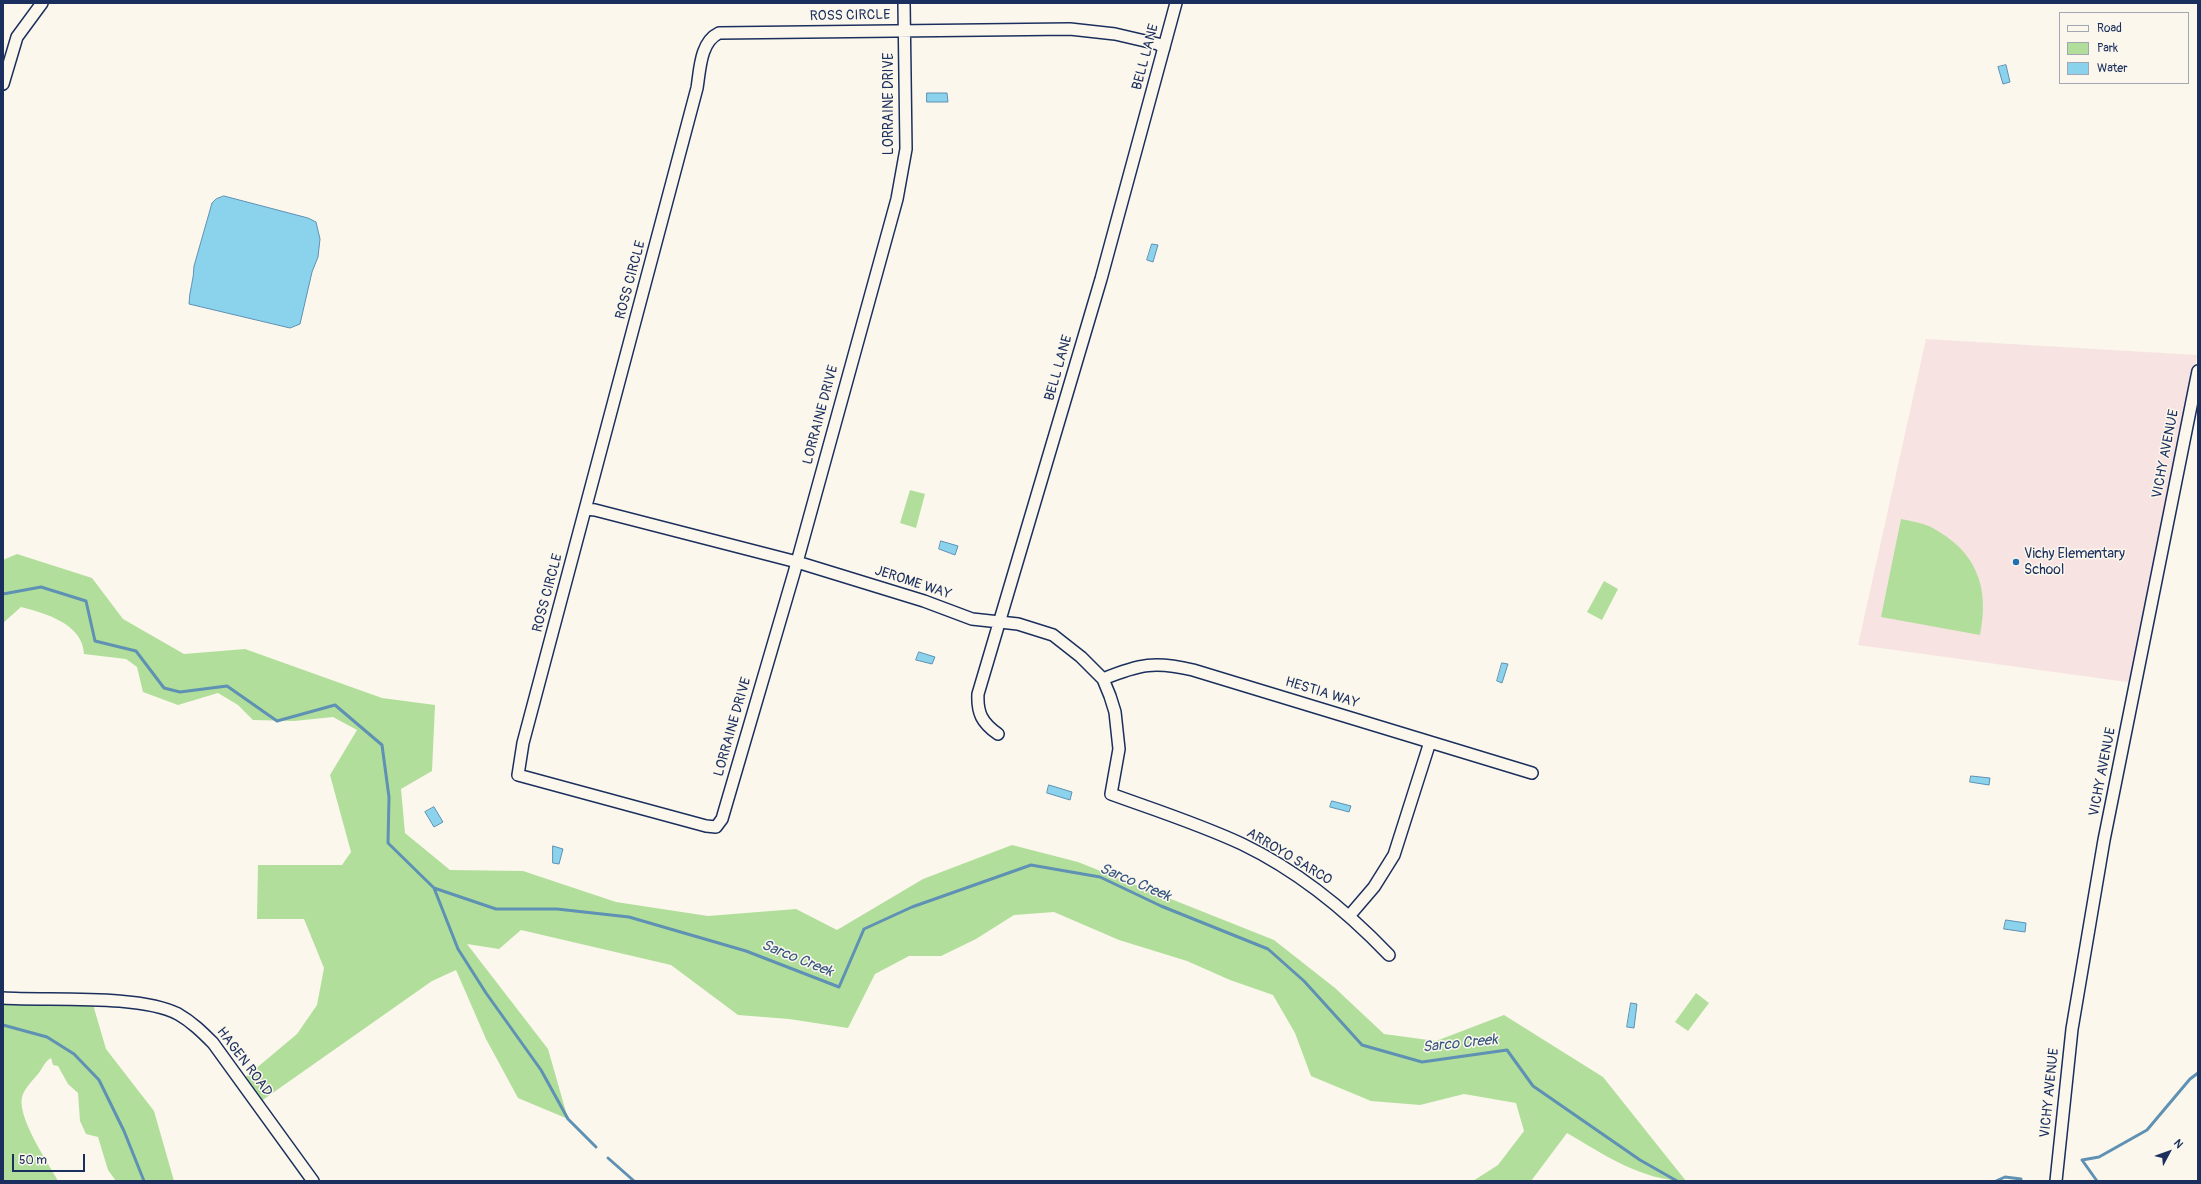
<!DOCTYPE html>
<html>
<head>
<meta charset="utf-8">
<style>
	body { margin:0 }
	#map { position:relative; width:2201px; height:1184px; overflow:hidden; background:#fbf7ec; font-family:Pangolin,sans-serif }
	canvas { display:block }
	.frame { position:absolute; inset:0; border:4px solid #1b2f5e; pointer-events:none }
	.legend { position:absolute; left:2059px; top:12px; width:130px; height:72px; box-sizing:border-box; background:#fbf7ec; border:1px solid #a1a7b3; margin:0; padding:5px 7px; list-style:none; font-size:12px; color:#1b2f5e }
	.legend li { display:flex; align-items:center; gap:8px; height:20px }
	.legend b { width:20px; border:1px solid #a1a7b3 }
	.north { position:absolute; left:2149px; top:1132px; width:40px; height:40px; -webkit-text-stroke:3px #fbf7ec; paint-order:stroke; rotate:49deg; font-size:11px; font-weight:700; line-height:16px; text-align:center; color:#1b2f5e }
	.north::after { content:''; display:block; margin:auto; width:14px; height:18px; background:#1b2f5e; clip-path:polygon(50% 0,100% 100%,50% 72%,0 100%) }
	.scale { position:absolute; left:12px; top:1154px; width:73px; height:18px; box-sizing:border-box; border:2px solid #1b2f5e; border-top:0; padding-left:5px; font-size:12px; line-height:14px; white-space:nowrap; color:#1b2f5e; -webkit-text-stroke:3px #fbf7ec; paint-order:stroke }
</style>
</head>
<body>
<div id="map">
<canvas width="2201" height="1184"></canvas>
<div class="frame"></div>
<ul class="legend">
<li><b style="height:5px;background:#fbf7ec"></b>Road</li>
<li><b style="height:11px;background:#b2de9c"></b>Park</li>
<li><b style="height:11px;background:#8bd2ec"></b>Water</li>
</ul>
<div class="north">N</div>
<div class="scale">50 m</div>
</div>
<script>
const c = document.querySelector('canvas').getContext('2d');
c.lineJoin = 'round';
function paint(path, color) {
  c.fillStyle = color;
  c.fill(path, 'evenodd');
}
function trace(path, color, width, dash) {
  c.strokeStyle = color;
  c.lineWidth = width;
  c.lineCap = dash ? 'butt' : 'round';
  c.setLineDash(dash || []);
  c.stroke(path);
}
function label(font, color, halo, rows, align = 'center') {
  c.font = font + ' Pangolin,sans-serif';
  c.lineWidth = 3;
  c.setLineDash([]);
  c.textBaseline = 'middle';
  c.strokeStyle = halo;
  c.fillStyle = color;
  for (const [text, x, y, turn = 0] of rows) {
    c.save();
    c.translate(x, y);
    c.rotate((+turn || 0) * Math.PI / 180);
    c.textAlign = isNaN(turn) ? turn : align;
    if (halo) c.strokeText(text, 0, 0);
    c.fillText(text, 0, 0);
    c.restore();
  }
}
paint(new Path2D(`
	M1926,339L2197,355L2134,683L1858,645Z`), '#f7e4e2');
paint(new Path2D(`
	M910,490L925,494L916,528L900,523Z
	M1901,519C1911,521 1922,523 1931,527C1976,551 1990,586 1980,635L1881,617Z
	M17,554L92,578L123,619L184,654L245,649L382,698L435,705L432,771L401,789L405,833L450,870L523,871L616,902L708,916L796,909L837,930L923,879L1012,845L1078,862L1274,940L1335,988L1384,1034L1436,1041L1504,1015L1603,1077L1686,1181C1642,1181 1603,1154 1567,1133L1531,1181H1473L1498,1165L1524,1131L1516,1103L1464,1094L1420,1105L1371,1101L1311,1076L1295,1033L1273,995L1230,980L1187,961L1119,940L1054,912L1014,915L976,939L941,956H909L875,974L848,1028L789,1019L738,1015L671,965L521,930L499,949L467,944L548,1049L568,1119L518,1098L486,1039L456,970L432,981L257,1104L241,1081L297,1034L317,1005L324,968L304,919H257L258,865H342L351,852L330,775L357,730L333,717L294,721L253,720L238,705L218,693L178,705L143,692L137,667L126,659L84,654C83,624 45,613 21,607L3,623V560Z
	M1604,581L1618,589L1602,620L1587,612Z
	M1696,993L1709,1003L1688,1031L1675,1022Z
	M3,998L92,1001L106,1049L154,1111L174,1181H116L108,1170L98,1137L86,1134L80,1121L78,1093L68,1084L58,1066L53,1065L51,1058C44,1062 43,1068 38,1074C33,1080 26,1087 23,1094C14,1114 48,1162 58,1181H3Z`), '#b2de9c');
const water = new Path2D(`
	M2006,65L2010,82L2003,84L1998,67Z
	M927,93H947L948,102H927Z
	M224,196L308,218L316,222L320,239L318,257L312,272L300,324L290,328L189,304C189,291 194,280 194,266L212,203L216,199Z
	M1152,244L1158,245L1153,262L1147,260Z
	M941,541L958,546L955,555L939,549Z
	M919,652L935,657L932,664L916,660Z
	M1502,663L1508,664L1502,683L1497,681Z
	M1971,776L1990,778L1989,785L1970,782Z
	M1049,785L1072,792L1070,800L1047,793Z
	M1332,801L1351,806L1349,812L1330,807Z
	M434,807L443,822L434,827L425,812Z
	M553,846L563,849L559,864L553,863Z
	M2006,920L2026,923L2025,932L2004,929Z
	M1631,1003L1637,1004L1634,1028L1627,1027Z`);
paint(water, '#8bd2ec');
trace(water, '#5e91b3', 1);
trace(new Path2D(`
	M3,594L41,587L86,601L95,641L136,651L164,688L180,692L227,686L277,721L335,705L382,745L389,797L388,843L434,888L496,909H557L629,917L746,951L839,987L864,929L912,907L1031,865L1100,877L1161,906L1268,949L1304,981L1362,1045L1422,1062L1507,1050L1533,1086L1640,1160L1677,1181
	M434,888L458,949L486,993L541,1070L568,1119L596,1147
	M3,1025L47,1037L74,1054L99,1080L124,1131L144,1181
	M608,1158L634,1181
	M1996,1181L2005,1177L2021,1179
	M2097,1181L2082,1160L2099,1157L2147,1130L2190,1079L2198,1073`), '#5e91b3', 3);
const minor = new Path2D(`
	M904,3L906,149L897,199L794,573L722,819L716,827L706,826L518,775L523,743L697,88C700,70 700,42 719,33L1070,29L1115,34L1158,44L1164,48
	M3,84L17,37L42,3
	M586,509L595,510L797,562L924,601L972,619L1018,624L1053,635L1081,657L1103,679L1110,696L1115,712L1119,749L1111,794C1155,810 1199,824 1242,844C1298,871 1346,910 1389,955
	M1103,679C1140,664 1155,661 1193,670L1532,773
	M998,734C982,723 977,713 978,694L1101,279L1176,3
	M1350,915L1374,887L1394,855L1430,742
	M3,998C49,1001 139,994 178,1014C192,1022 202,1032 213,1043L313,1181
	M2056,1181L2072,1029L2104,840L2198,371`);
trace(minor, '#1b2f5e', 14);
trace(minor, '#fbf7ec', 11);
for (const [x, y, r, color] of [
	[2016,562,4,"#1f6fb2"]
]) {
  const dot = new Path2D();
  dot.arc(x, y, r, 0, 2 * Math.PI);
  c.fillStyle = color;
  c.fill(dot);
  trace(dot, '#fbf7ec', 1.5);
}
label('14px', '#1b2f5e', '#fbf7ec', [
	["ROSS CIRCLE",850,16,-1],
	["BELL LANE",1146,57,-75],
	["LORRAINE DRIVE",889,104,-90],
	["ROSS CIRCLE",631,280,-75],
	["BELL LANE",1059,368,-74],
	["LORRAINE DRIVE",821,415,-75],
	["VICHY AVENUE",2166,454,-79],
	["JEROME WAY",913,583,18],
	["ROSS CIRCLE",548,593,-75],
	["HESTIA WAY",1322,693,17],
	["LORRAINE DRIVE",733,727,-74],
	["VICHY AVENUE",2103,772,-79],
	["ARROYO SARCO",1289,857,31],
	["HAGEN ROAD",244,1062,53],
	["VICHY AVENUE",2050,1093,-84]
]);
label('14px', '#1b2f5e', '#fbf7ec', [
	["Vichy Elementary",2024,554],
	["School",2024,570]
], 'left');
label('italic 15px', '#375882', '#fbf7ec', [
	["Sarco Creek",1135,883,23],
	["Sarco Creek",797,959,22],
	["Sarco Creek",1460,1044,-6]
]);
</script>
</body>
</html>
